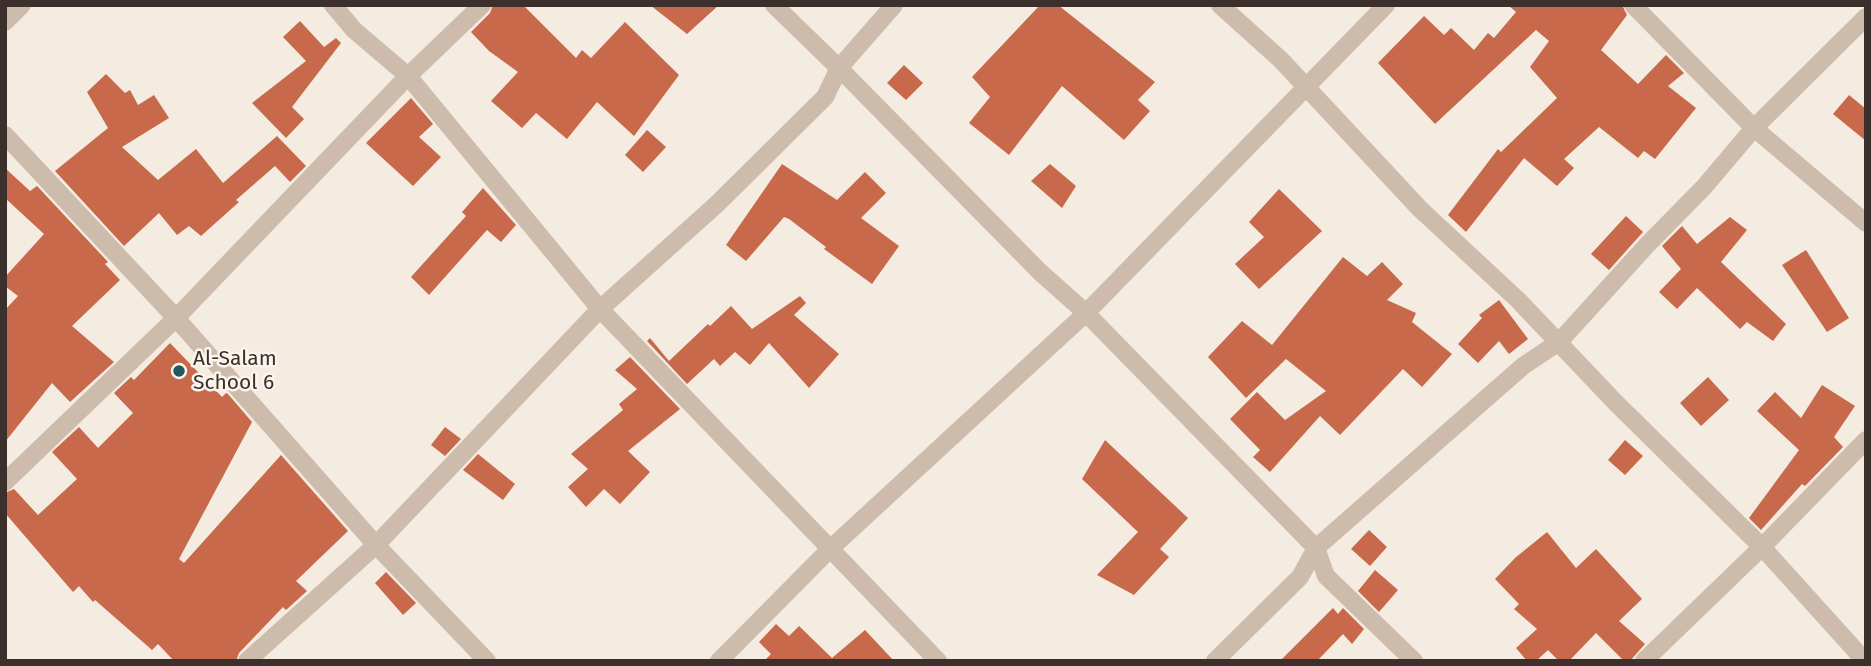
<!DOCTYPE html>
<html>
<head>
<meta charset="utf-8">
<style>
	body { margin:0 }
	#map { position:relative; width:1871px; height:666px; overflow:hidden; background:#f4ebe1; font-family:"Fira Sans",sans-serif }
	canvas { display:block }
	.frame { position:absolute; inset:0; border:7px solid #3b302b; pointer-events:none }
</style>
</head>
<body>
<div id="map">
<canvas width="1871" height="666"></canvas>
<div class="frame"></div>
</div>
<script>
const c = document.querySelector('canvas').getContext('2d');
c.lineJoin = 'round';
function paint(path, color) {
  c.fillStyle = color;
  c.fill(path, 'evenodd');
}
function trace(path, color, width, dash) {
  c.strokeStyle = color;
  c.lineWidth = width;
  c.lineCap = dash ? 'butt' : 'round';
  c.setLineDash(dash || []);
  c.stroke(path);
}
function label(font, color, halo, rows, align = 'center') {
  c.font = font + ' "Fira Sans",sans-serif';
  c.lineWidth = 5;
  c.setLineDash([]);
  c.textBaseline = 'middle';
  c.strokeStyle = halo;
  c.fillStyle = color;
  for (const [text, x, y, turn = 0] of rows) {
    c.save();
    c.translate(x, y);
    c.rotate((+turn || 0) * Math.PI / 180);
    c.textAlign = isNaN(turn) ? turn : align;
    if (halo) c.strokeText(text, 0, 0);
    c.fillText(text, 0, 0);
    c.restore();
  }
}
paint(new Path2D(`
	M493,5H523L576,58L582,50L591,58L625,22L679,75L634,136L597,102L567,139L536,113L522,128L491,101L518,72L489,51L471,32L490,13Z
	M650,5H719L687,34Z
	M1040,5H1058L1155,82L1138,100L1150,111L1124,140L1062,86L1009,155L969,123L990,97L972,77Z
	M1508,5H1622L1627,15L1601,50L1638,84L1666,55L1684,73L1668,86L1696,108L1655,159L1644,151L1638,158L1599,127L1564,159L1574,168L1557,186L1524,158L1466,232L1448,215L1498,149L1501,152L1557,98L1530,67L1549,41L1536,30L1435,124L1378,63L1424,16L1444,35L1451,28L1474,50L1488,33L1494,38L1516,12Z
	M300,21L324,47L336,38L341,43L292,107L304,119L286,138L252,103L306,61L283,37Z
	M904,65L923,83L906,100L887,83Z
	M106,74L125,93L130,90L138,105L154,95L169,118L122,147L158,180L196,149L223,183L277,136L306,166L290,182L275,166L236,200L239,202L201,236L189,226L177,235L159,213L124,246L55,171L108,128L87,92Z
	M1849,95L1866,109V141L1833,114Z
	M411,98L433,124L419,137L441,157L413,186L366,143Z
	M647,130L666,147L643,172L625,155Z
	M782,164L837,200L865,172L886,193L861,218L899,246L872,284L824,249L826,247L789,219L784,217L746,261L726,245Z
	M1050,164L1076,186L1062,208L1031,181Z
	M5,168L30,191L37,186L108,262L105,264L120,280L72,326L114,362L70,402L52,383L5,442V310L18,296L5,286V277L44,234L5,198Z
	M483,188L516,225L501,242L487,230L429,295L411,277L466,216L462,212Z
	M1279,189L1322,231L1259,289L1235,264L1264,237L1249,222Z
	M1626,216L1643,232L1609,270L1591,254Z
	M1730,217L1747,230L1721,262L1786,324L1773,341L1747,322L1740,329L1697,288L1677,309L1659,292L1681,269L1662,246L1682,226L1697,244Z
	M1806,250L1849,318L1827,332L1782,265Z
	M1343,257L1367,276L1382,262L1403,284L1387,300L1416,313L1412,322L1452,354L1422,387L1403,369L1340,435L1320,416L1270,472L1253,457L1260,450L1230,419L1257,392L1285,420L1326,391L1286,359L1246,398L1208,357L1242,321L1272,345Z
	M800,296L806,303L794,315L839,354L809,388L769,343L750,365L735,352L720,366L714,359L687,384L647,341L650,338L669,361L708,324L710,326L731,306L752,329Z
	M1499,300L1528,339L1509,354L1499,341L1478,363L1458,344L1482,318L1479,315Z
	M170,343L222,397L226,393L228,394L252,422L179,559L184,563L281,455L348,531L296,581L307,591L286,610L283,607L239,653L236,661H174L158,644L152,650L95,600L93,602L79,586L73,592L5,513V493L14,489L38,515L77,479L52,452L79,427L98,448L133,413L114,393L131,377L134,380Z
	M630,357L680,409L628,451L650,472L620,504L604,489L586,507L568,487L588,469L571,454L623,410L619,404L637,389L615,370Z
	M1708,377L1729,400L1701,426L1680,403Z
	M1822,385L1855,406L1834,437L1843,447L1805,486L1802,484L1761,530L1749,518L1799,450L1757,411L1775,392L1801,418Z
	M445,427L461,439L445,456L431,445Z
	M1105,440L1188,518L1160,549L1169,557L1134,595L1097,575L1138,532L1082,479Z
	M1625,440L1643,456L1625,475L1608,460Z
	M478,454L515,484L503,500L463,470Z
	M1369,530L1387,547L1370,566L1351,549Z
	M1547,532L1576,568L1596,549L1642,599L1619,621L1645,644L1630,661H1624L1596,633L1569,661H1559L1548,650L1536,661H1527L1516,648L1537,629L1514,609L1519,604L1495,579L1515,558Z
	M1375,570L1398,590L1379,612L1358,591Z
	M386,572L416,603L403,615L375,583Z
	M1333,608L1338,614L1343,608L1364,629L1352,644L1343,634L1317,661H1280Z
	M776,624L789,636L799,626L832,658L865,630L894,661H764L771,654L759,642Z`), '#c8694b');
trace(new Path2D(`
	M333,5L354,30L408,76L600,309L938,661
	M774,5L839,68L1040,272L1086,313L1316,548L1326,576L1414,661
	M1220,5L1281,60L1420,209L1518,300L1615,402L1762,547L1865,661
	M1633,5L1754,128L1866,223
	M5,22L22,5
	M5,135L176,318L376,545L487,661
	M5,482L176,318L408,76L482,5
	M247,661L376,545L600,309L717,204L825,97L839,68L894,5
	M719,661L830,549L1086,313L1386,5
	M1215,661L1300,577L1316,548L1523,366L1559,342L1647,245L1704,187L1754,128L1866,17
	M1644,661L1762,547L1866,440`), '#cdbbac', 18);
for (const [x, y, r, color] of [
	[179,371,7,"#1f5a5e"]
]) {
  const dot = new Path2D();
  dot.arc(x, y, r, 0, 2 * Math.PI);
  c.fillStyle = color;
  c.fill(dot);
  trace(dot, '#fbf5ee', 2.5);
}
label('21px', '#3b302b', '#fbf5ee', [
	["Al-Salam",193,359],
	["School 6",193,383]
], 'left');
</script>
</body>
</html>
